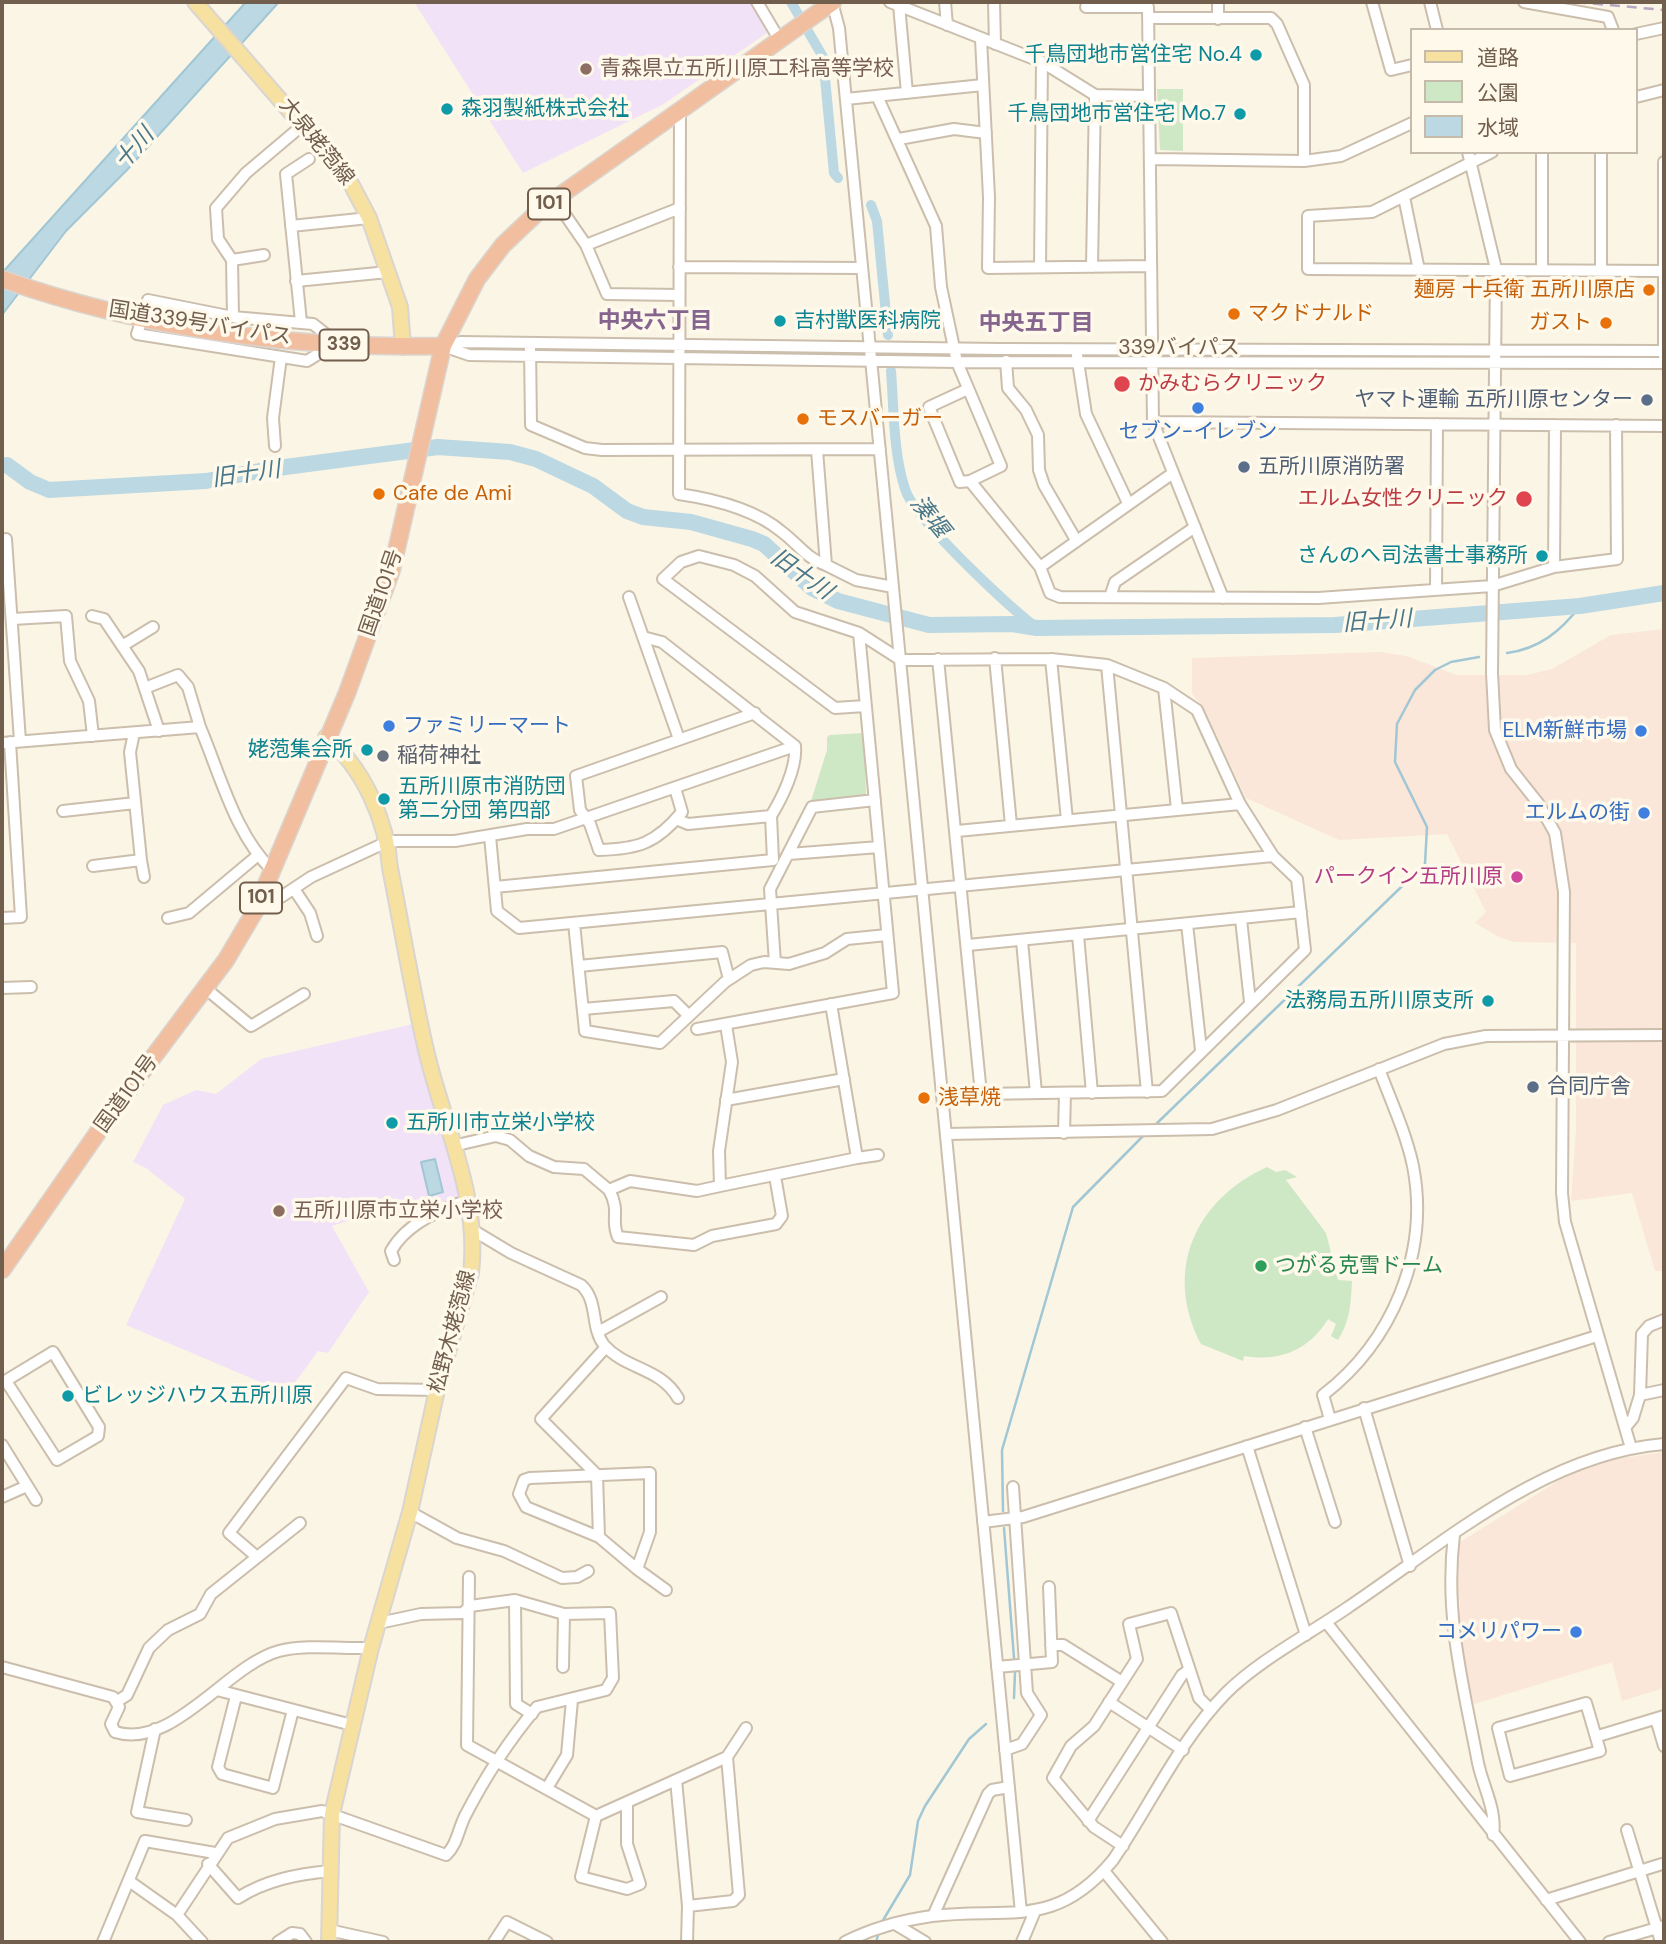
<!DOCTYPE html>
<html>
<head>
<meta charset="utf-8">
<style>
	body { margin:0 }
	#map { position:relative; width:1666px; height:1944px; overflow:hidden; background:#fbf5e5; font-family:"DM Sans","Noto Sans JP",sans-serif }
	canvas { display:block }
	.frame { position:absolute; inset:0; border:4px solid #725e4c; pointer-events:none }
	.legend { position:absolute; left:1410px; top:28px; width:228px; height:126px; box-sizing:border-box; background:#fef9eb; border:2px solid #c6bbab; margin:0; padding:9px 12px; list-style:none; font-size:21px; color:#725e4c }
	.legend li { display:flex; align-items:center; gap:14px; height:35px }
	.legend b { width:35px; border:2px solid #c6bbab }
</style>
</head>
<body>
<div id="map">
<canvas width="1666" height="1944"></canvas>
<div class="frame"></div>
<ul class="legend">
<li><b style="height:9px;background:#f6e1a1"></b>道路</li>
<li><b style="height:19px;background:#cee7c4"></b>公園</li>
<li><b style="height:19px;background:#bbd8e3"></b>水域</li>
</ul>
</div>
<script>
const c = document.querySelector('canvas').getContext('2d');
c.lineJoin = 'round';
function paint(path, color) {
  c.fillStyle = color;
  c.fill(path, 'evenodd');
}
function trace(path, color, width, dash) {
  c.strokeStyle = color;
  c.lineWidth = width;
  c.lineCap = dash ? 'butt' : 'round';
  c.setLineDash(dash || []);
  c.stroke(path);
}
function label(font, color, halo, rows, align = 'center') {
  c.font = font + ' "DM Sans","Noto Sans JP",sans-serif';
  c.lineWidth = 7;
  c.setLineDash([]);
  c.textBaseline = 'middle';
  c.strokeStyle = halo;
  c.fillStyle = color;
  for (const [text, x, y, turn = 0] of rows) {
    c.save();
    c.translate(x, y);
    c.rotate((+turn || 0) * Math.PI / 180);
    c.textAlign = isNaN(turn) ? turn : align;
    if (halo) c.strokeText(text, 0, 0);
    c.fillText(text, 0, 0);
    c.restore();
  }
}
paint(new Path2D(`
	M1664,629V1271H1655L1632,1193L1571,1201L1576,1128V943L1514,942L1499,937L1475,923L1486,912L1447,834L1339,840L1246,798L1204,708L1192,694V658L1380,652L1406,656L1457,675H1527L1552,669L1611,635Z
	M1664,1452V1688L1622,1701L1612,1662L1474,1704L1458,1644L1460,1601L1452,1588L1457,1544L1566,1476L1603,1461Z`), '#fae7d9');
paint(new Path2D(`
	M414,2H751L767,33L662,105L523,173Z
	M413,1024L451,1152L458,1196L418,1218L403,1203L332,1226L369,1292L328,1353L318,1351L291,1388L279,1390L126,1325L185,1199L146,1168L133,1162L163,1105L196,1090L216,1094L261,1059Z`), '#f2e2f7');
paint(new Path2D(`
	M1157,89H1183V151L1160,150Z
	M864,733L866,795L811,801L827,750V738L829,735Z
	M1267,1167L1276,1172L1285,1170L1297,1177L1286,1180L1326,1233L1338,1280L1352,1281C1351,1303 1350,1321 1338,1340L1331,1336L1336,1324L1328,1319C1309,1350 1280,1362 1244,1356L1243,1361L1201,1344C1163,1271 1195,1200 1267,1167Z`), '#cee7c4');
const water = new Path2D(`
	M246,2H279L127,170L66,231L2,315V273Z
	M435,1159L443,1192L429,1196L421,1162Z`);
paint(water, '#bbd8e3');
trace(water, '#a1c6d4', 2);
trace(new Path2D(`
	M1507,653C1539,649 1561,631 1580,606
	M1153,1127L1425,864L1427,827L1395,762L1397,724L1415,690L1435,670L1451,662L1479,657
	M1003,1511L1002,1450L1073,1207L1145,1134
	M1004,1528L1014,1658
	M1014,1698L1015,1672
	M882,1922L910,1875L918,1821L925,1806L969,1739L986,1724
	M876,1942L879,1932`), '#a1c6d4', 2.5);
trace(new Path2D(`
	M791,2L823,57L834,173L838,178
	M871,205L877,221L888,335
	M891,371C894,409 893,452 905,489C914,519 1009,607 1037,628`), '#bbd8e3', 10);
trace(new Path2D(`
	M7,465L30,482L49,490L206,481L270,469L438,447L510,452L536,459L593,486L627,511L643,517L691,522L752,539L764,544L812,588L838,601L929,625L1012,624L1037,628L1335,625L1580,606L1664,593`), '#bbd8e3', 16);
const minor = new Path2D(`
	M757,2L779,39
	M832,2L839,28L1021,1912
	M890,2L1042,62L1095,95L1148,96
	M945,2L947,25
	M994,2L995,44
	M1372,2L1391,70L1412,65
	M1430,2L1437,30
	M1524,2L1608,17L1613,30
	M899,5L907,93
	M1086,7H1148L1153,422L1223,598
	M1148,18H1271L1277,24L1304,85V161
	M1218,19V2
	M1636,34L1664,28
	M981,39L989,197L988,268L1151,266
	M877,96L936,226L941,287L957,362L1001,466L970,481L960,482L929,407L968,389
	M1636,97L1664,90
	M846,99L983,85
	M680,108L679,494C713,499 755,509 782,532C798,544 807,559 826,565L817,450
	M899,139L954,129L986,133
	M1468,152L1496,269L1492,673L1495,730L1511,769L1538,803L1555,833L1564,892L1562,1193L1565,1222L1631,1448
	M1492,152L1372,212L1308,216V269L1663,271
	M1542,152V269
	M1601,152V271
	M1152,159L1304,161L1341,156L1412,123
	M1404,197L1419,270
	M555,200L586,245L607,294L679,295
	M291,226L369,218
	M586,245L680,208
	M232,260L264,255
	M679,267L862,268
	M1040,267L1042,62
	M1092,267L1095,95
	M296,281L388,272
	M146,306L148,300L233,317L313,324L337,343
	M233,317L232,260L218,239L216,208L246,173L304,124
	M301,322L286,174L309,159
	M139,328L137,334L307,361L334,344
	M443,346L469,355L957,362L1664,363
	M443,346L461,342L999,349L1664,351
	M530,348L531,425L585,448L602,450L880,449
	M1077,355L1086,414L1128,503
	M1664,356V162
	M1006,361L1008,388L1026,410L1038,435L1039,470L1044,485L1076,540
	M1153,422L1664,426
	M275,446L273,418L281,357
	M970,481L1040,567L1050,593L1060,597L1318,598L1492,586L1554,567L1617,559L1616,425
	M2,540L6,539L20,741
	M826,565L856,580L893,587
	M1040,567L1173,473
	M1554,567L1555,425
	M1436,590L1437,424
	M629,597L679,739
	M1110,597L1115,582L1195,527
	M92,616L104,619L139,671L159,731
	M12,619L66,616L70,661L89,701L93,736
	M643,637L662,642L795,746C797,768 782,798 771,816L688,824L676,819
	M122,646L153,627
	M995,658L1011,825
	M1051,659L1067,820
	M1107,665L1147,1092
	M145,688L178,675L188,687L200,727
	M1164,688L1177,809
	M865,706L835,708L663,579L681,562L699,556L734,565L755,576L795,612L859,633L901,660L1051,659L1107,665L1164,688L1197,710L1240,804L1273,856L1297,879L1305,950L1162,1091L981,1094L938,659
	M2,743L200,727C220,774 235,835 273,871
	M675,788L682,812C656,844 637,849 599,850L590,824L580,810L576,776L755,713
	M63,811L135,803
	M957,831L1240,804
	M490,836L497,911L519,928L1273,856
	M789,854L879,847
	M141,860L144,877
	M93,866L141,860L130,752L134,733
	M266,884L281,897L311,877L389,841H455L527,829H554L795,746
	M495,887L773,860L771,816
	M294,889L310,913L317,936
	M2,918L21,917L10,742
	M168,918L189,913L257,856
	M1241,919L1250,1002
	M574,923L585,1031L660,1043L725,982L751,965L764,962L789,964L825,953L847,939L887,935
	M1187,924L1201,1050
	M1078,935L1092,1093
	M1022,941L1036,1093
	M968,945L1301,912
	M775,963L770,889L812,807L875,800
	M579,966L722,952L729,979
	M2,988L31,987
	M205,988L251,1026L304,994
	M583,1009L674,1001L688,1015
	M726,1025L732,1062L719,1151L720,1186L857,1158L831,1004
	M697,1029L893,993L859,633
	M726,1100L844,1079
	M1064,1133L1065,1093
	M947,1134L1212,1129L1277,1110L1444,1044L1486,1036L1664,1035
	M457,1145L496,1136L510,1140L529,1156L554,1167L584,1169L609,1190L630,1181L697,1191L720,1186
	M857,1158L878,1155
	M609,1190C621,1211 610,1220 618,1237L694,1245L712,1236L776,1224L782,1216L775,1176
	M471,1229L511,1253L581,1285C599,1301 590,1327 604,1345C626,1370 660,1367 678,1398
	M394,1260L391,1251C406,1224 438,1210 466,1201
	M598,1332L661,1297
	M2,1383L53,1352L99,1427L98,1436L57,1460L6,1381
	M1640,1395L1664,1390
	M1364,1408L1410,1566
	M1330,1419L1323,1395C1392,1342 1430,1253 1413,1166C1406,1133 1391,1101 1379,1069
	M1305,1427L1335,1522
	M1625,1428L1633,1418L1640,1395L1642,1334L1649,1326L1664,1320
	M2,1445L36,1500
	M1247,1446L1306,1635
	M650,1473V1532L637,1569L599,1537L526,1507L519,1494L524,1480L530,1478Z
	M2,1497L27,1486
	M410,1512L457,1538L504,1551L562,1578L577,1577L588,1571
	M983,1522L1023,1517L1597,1336
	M1454,1535C1444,1615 1463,1684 1478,1763C1483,1787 1497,1810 1493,1835
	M599,1537L597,1475L541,1419L606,1347
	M257,1557L229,1533L346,1378L377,1389L437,1390
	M637,1569L666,1590
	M469,1577L467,1745L596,1816
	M515,1600L516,1704L532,1714
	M1326,1622L1580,1942
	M1051,1645H1063L1122,1682
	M2,1667L113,1697L119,1707L111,1724L115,1732C173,1750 227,1665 279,1651C305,1644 344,1649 371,1648
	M563,1667L564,1614
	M997,1667L1052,1662L1049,1587
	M217,1690L352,1725
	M236,1696L218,1767L222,1774L273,1788L293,1710
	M116,1702L127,1695L149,1648L168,1630L200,1614L211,1594L300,1523
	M1109,1702L1183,1750
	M1586,1703L1600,1751L1510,1776L1498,1728Z
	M1656,1719L1664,1746
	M155,1729L137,1812L186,1820
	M1598,1736L1664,1716
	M1005,1750L1022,1744L1041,1715L1027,1693L1013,1487
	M676,1780L688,1906L733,1901L739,1895L727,1757
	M547,1788L567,1755L572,1700
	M596,1816L581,1877L627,1889L640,1884L627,1844V1802
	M596,1816L727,1757L746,1728
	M1088,1821L1182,1675L1189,1670
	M1627,1830L1661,1942
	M1123,1846L1094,1827L1053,1778L1071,1746L1094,1726L1137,1659L1129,1624L1171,1613L1199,1698L1211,1710
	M208,1864L238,1898C266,1880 298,1874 330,1871
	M1104,1871L1162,1942
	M129,1881L177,1915L202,1942
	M1546,1900L1662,1864
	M177,1915L228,1838L275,1819L322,1811L446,1855C457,1845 458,1830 465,1816C484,1779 510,1739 537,1707L606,1690L613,1678L610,1613L564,1614L515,1600L470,1606L463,1613L421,1614L379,1623
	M933,1916L988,1794L992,1790L1009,1787
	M895,1924L925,1942
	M329,1930L383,1942
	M103,1942L145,1841L215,1853
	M278,1942L292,1933L300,1934L306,1942
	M494,1942L507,1922L547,1942
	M687,1942L688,1906
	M845,1942C871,1929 903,1920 932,1916C1009,1907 1055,1930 1113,1860C1150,1806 1179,1741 1226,1693C1258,1661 1309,1634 1347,1608C1444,1543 1543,1454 1664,1444
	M1022,1942L1035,1911
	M1609,1942L1664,1926`);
const major = new Path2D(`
	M195,2L348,178L369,218L400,307L403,347
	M326,737C363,767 387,821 390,868C402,928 412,990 426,1050C443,1124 480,1195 471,1273L437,1390L410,1512L371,1648L332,1814L329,1942`);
const highway = new Path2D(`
	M2,279C142,329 295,349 443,346
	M2,1270L112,1112L226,960L255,911L347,693L392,569L443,346L477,279L503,245L541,209L833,2`);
trace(minor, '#ccbeac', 14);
trace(major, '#dad5d0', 18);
trace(highway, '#dad5d0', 19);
trace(minor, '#fff', 10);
trace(major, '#f6e1a1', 14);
trace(highway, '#f1bf9f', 16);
trace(new Path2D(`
	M1576,2L1664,10`), '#b9a4c4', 2.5, [10, 7]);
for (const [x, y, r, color] of [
	[1256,55,7,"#0f9aa8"],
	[586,69,7,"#8d6e63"],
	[447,109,7,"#0f9aa8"],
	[1240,114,7,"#0f9aa8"],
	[1649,290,7,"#e8710a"],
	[1234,314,7,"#e8710a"],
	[780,321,7,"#0f9aa8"],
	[1606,323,7,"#e8710a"],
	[1122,384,9,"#e0444e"],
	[1647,400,7,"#5c6f8a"],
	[1198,408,7,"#3f7fe0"],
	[803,419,7,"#e8710a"],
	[1244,467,7,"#5c6f8a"],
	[379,494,7,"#e8710a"],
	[1524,499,9,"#e0444e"],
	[1542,556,7,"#0f9aa8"],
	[389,726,7,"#3f7fe0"],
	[1641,731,7,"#3f7fe0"],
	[367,750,7,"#0f9aa8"],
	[383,756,7,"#6b7280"],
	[384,799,7,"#0f9aa8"],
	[1644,813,7,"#3f7fe0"],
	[1517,877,7,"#d1479c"],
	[1488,1001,7,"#0f9aa8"],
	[1533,1087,7,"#5c6f8a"],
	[924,1098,7,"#e8710a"],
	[392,1123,7,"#0f9aa8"],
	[279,1211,7,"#8d6e63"],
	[1261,1266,7,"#2e9e5b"],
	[68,1396,7,"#0f9aa8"],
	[1576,1632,7,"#3f7fe0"]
]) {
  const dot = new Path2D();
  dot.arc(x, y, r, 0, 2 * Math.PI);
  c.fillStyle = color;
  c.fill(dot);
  trace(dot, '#fef9eb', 2.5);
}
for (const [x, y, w] of [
	[549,204,42],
	[344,345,49],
	[261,898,42]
]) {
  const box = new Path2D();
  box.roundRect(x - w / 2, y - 15.5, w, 31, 5);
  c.fillStyle = '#fef9eb';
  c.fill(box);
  trace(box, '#725e4c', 2);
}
label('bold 19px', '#725e4c', null, [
	["101",549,204],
	["339",344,345],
	["101",261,898]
]);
label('21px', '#0d838f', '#fef9eb', [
	["千鳥団地市営住宅 No.4",1242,55],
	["森羽製紙株式会社",461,109,"left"],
	["千鳥団地市営住宅 Mo.7",1226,114],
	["吉村獣医科病院",794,321,"left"],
	["さんのへ司法書士事務所",1528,556],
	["姥萢集会所",353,750],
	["五所川原市消防団",398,787,"left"],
	["第二分団 第四部",398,811,"left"],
	["法務局五所川原支所",1474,1001],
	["五所川市立栄小学校",406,1123,"left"],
	["ビレッジハウス五所川原",82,1396,"left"]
], 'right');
label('21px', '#785e54', '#fef9eb', [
	["青森県立五所川原工科高等学校",600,69],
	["五所川原市立栄小学校",293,1211]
], 'left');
label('21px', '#725e4c', '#fef9eb', [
	["大泉姥萢線",316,142,51],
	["国道339号バイパス",200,324,9],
	["339バイパス",1179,348],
	["国道101号",382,593,-71],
	["国道101号",127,1094,-54],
	["松野木姥萢線",453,1332,-75]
]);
label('21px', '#c56008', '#fef9eb', [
	["麺房 十兵衛 五所川原店",1635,290,"right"],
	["マクドナルド",1248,314],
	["ガスト",1592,323,"right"],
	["モスバーガー",817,419],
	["Cafe de Ami",393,494],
	["浅草焼",938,1098]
], 'left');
label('21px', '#be3a42', '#fef9eb', [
	["かみむらクリニック",1138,384],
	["エルム女性クリニック",1508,499,"right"]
], 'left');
label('21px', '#4e5e75', '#fef9eb', [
	["ヤマト運輸 五所川原センター",1633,400,"right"],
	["五所川原消防署",1258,467],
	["合同庁舎",1547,1087]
], 'left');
label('21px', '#366cbe', '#fef9eb', [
	["セブン-イレブン",1198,432,"center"],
	["ファミリーマート",403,726,"left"],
	["ELM新鮮市場",1627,731],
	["エルムの街",1630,813],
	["コメリパワー",1562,1632]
], 'right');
label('21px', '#5b616d', '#fef9eb', [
	["稲荷神社",397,756]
], 'left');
label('21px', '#b23c85', '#fef9eb', [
	["パークイン五所川原",1503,877]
], 'right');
label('21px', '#27864d', '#fef9eb', [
	["つがる克雪ドーム",1275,1266]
], 'left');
label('italic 23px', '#4a788a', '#fef9eb', [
	["十川",135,149,-49],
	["旧十川",246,475,-8],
	["湊堰",929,517,51],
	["旧十川",801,575,35],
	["旧十川",1377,622,-4]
]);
label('bold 23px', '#85648e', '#fef9eb', [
	["中央六丁目",655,322],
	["中央五丁目",1036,324]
]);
</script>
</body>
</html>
